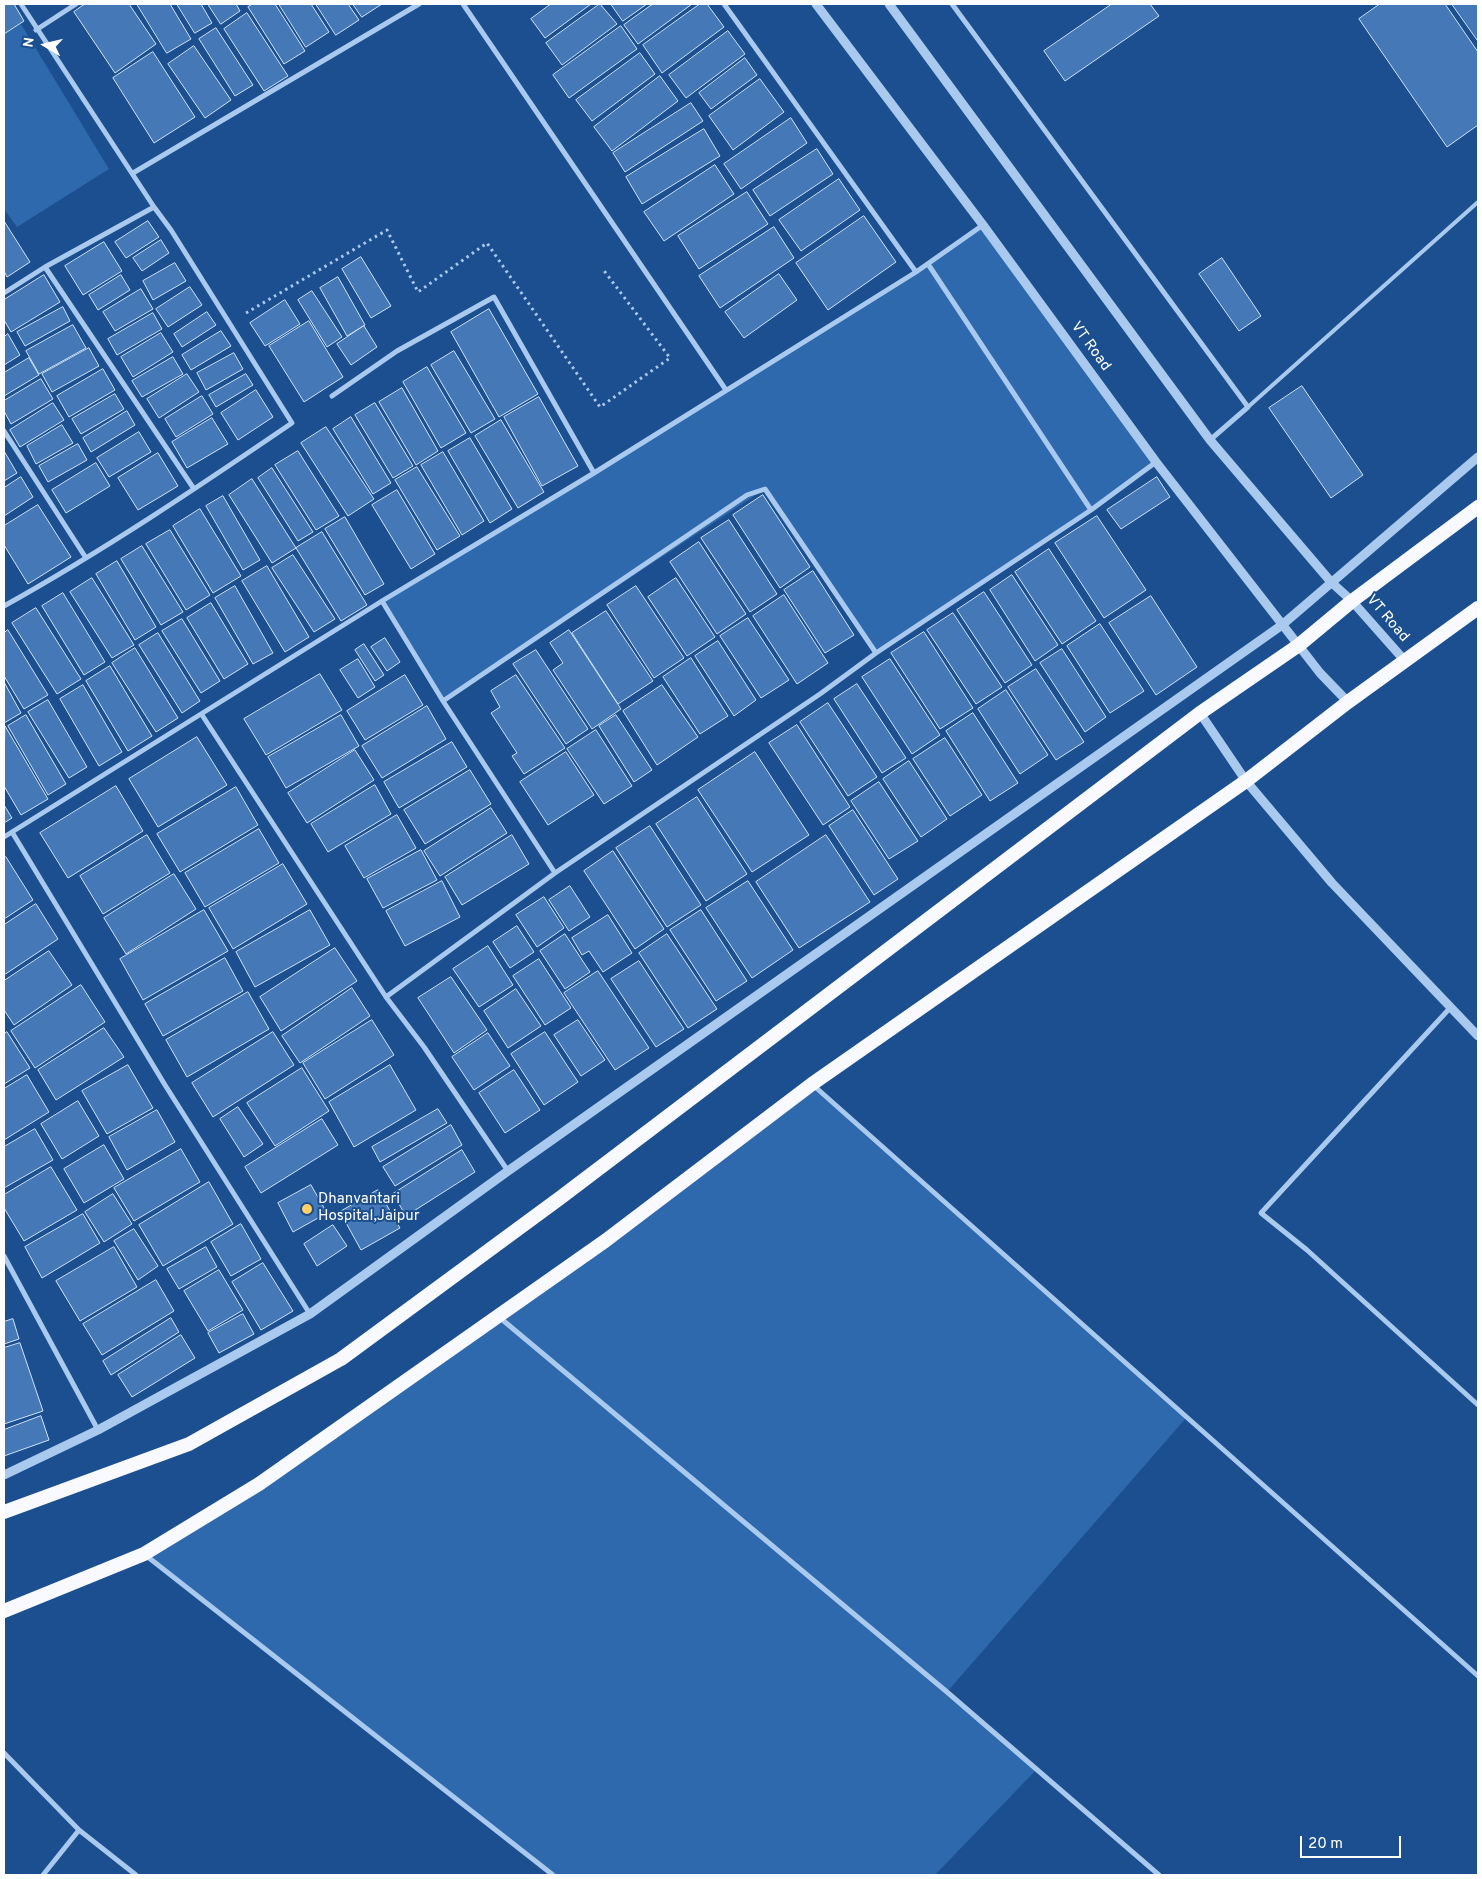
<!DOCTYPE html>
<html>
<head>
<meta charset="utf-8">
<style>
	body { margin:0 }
	#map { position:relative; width:1482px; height:1879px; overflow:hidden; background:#1b4f8f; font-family:Overpass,sans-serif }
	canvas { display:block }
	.frame { position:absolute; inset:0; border:5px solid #fff; pointer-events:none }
	.north { position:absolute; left:20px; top:20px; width:50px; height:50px; -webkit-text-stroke:4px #1b4f8f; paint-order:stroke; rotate:279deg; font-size:14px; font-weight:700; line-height:20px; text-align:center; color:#fff }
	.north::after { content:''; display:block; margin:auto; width:18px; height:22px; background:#fff; clip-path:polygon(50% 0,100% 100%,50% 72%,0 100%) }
	.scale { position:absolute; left:1300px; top:1836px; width:101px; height:22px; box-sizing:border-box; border:2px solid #fff; border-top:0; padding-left:6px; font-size:15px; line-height:18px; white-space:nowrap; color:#fff; -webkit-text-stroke:4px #1b4f8f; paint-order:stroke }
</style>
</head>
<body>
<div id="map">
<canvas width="1482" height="1879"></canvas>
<div class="frame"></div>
<div class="north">N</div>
<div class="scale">20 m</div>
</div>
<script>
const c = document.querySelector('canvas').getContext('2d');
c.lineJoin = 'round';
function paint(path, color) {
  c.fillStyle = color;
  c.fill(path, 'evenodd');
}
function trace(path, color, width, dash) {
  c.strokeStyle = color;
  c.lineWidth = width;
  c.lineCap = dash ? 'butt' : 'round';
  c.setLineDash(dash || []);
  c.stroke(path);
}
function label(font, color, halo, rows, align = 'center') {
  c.font = font + ' Overpass,sans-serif';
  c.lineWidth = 4;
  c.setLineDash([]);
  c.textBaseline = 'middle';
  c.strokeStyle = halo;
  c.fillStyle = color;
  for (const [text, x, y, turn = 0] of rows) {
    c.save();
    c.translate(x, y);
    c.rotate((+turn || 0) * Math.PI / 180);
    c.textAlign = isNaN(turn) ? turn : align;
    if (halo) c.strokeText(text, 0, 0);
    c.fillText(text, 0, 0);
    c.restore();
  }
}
paint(new Path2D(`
	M21,24L109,169L17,227L4,209V34Z
	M983,225L1156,462L1091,510L876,653L765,489L443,701L382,601L916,272Z
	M812,1084L1186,1418L947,1692L1037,1769L935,1875H553L144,1554L499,1317Z`), '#2e69ad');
const building = new Path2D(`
	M4,4H14L24,21L4,34Z
	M85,4H129L156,44L115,73L74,12Z
	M137,4H170L191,39L167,53Z
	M177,4H201L212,23L195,33Z
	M208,4H236L240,11L221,24Z
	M253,4H275L305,51L284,64L248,7Z
	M279,4H311L329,32L306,47Z
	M316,4H348L359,20L336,35Z
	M353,4H382L362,17Z
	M551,4H591L545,38L531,19Z
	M600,4L617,24L562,65L546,43Z
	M611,4H647L623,21Z
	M653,4H692L638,44L624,25Z
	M700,4H707L724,27L662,73L643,45Z
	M1112,4H1150L1159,16L1065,81L1044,51Z
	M1380,4H1445L1478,52V125L1447,147L1359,19Z
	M1452,4H1478V41Z
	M247,13L288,76L264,91L224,29Z
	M621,26L637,49L569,98L553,75Z
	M216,28L253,85L235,96L199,39Z
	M728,31L745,54L686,98L669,75Z
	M194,46L231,100L205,118L168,64Z
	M153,52L195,117L154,143L113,78Z
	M640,53L655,74L592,121L576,100Z
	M745,58L757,75L711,109L699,93Z
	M660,76L678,101L612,151L594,127Z
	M760,79L784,112L733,150L709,116Z
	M691,103L703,121L625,172L613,153Z
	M791,118L807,143L741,189L724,164Z
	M704,129L720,156L642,204L626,177Z
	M817,149L833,174L770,216L753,190Z
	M715,165L734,194L664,241L644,212Z
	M839,179L860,210L801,251L779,220Z
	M747,192L768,224L699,269L678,236Z
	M864,216L896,262L828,310L796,263Z
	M4,221L30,262L7,277L4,271Z
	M148,221L159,237L126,258L115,242Z
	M774,227L794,258L720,308L699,276Z
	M161,240L169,253L142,271L133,258Z
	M104,242L122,271L83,295L65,266Z
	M361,257L391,306L371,318L342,269Z
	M1222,258L1261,316L1239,331L1199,274Z
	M175,263L186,281L153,300L143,281Z
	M779,274L797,300L744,338L725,312Z
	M44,275L60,302L11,332L4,320V300Z
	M121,275L130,290L98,310L89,295Z
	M338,277L365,325L347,336L320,288Z
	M190,287L202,305L168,327L156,309Z
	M141,289L153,309L115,331L103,312Z
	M312,291L342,337L327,347L298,300Z
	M285,300L300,324L265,346L250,323Z
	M63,307L70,321L25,346L17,332Z
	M489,309L538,394L499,417L451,332Z
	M207,312L216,325L182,347L174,334Z
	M153,313L162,329L117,355L108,339Z
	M309,321L343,377L304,402L269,346Z
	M73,325L86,348L39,374L26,351Z
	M364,326L377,347L351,365L337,344Z
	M221,331L231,346L191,370L182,355Z
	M161,333L173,352L133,377L121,357Z
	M8,334L20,355L4,365V337Z
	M89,348L99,366L52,392L42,374Z
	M454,351L495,419L471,433L431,365Z
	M234,353L243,369L206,390L197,373Z
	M173,357L183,374L142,397L132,381Z
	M29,358L39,375L4,396V373Z
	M427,367L466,433L441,448L403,382Z
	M103,369L115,390L69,417L57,396Z
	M187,374L199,392L159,418L147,399Z
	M246,374L253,385L216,407L209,395Z
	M41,379L53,399L11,424L4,411V401Z
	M1302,386L1363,475L1331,498L1269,408Z
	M402,388L438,451L416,465L379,402Z
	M256,390L273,417L238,440L221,413Z
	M115,394L124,409L81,434L72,419Z
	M202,396L213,414L176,437L165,419Z
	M539,397L578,466L542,486L504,417Z
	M53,403L64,420L20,447L10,430Z
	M375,403L413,466L393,478L355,415Z
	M127,411L135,425L91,452L83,438Z
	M351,417L391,483L373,494L333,429Z
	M212,418L228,444L187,468L172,442Z
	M501,420L544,492L518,508L475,436Z
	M62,425L73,443L36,464L27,446Z
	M326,427L374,499L348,516L301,443Z
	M139,432L151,452L109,477L97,458Z
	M470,438L512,509L490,523L448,451Z
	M78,444L87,460L48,482L39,466Z
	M4,451L17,473L4,481Z
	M298,451L339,516L316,530L275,465Z
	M443,452L484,521L462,535L421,465Z
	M158,453L178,486L138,510L118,478Z
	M96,463L110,486L66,513L52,490Z
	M417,467L460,536L437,550L395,480Z
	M272,468L313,532L298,541L258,478Z
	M21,477L33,497L4,516V488Z
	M1157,477L1170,497L1121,529L1107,510Z
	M252,479L296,548L272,563L229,495Z
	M397,490L435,554L411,569L372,505Z
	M763,495L810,567L780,588L733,515Z
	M223,496L260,560L243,570L206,506Z
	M38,505L71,557L28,584L4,545V526Z
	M200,509L241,576L213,593L173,526Z
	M1097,516L1146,590L1104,618L1055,543Z
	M345,517L384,584L365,595L325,529Z
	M729,520L777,594L750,612L701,538Z
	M170,530L210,595L186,610L146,544Z
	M322,532L367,605L341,621L296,548Z
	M699,542L746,614L717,634L670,562Z
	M142,546L183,612L161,625L121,559Z
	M1049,549L1096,621L1062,644L1015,572Z
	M293,555L335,619L314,632L272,568Z
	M117,561L156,627L135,640L96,574Z
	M267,566L309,637L285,652L242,581Z
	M813,571L854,635L825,653L784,590Z
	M1012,575L1058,645L1035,661L990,590Z
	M92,578L134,645L112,658L70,592Z
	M676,578L715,637L687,656L648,597Z
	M235,586L273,653L253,664L215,598Z
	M636,586L684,658L654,678L607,605Z
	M984,592L1032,665L1005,683L957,610Z
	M63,593L105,662L84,675L42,606Z
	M784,595L828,663L797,684L753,616Z
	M1151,596L1197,667L1156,695L1109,623Z
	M211,603L248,664L224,679L187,618Z
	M36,608L81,679L57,694L12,623Z
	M606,611L653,681L618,704L572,633Z
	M953,613L1002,687L976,704L927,630Z
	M748,618L789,680L761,698L720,636Z
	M182,619L220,681L201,693L162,631Z
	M1100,624L1144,691L1110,713L1067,646Z
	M8,630L48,695L24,709L4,676V633Z
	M569,630L621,709L592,729L553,670L563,663L550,643Z
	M924,632L973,708L940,729L891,653Z
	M158,633L200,701L182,713L139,645Z
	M385,638L400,662L387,671L371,647Z
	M718,641L756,700L734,716L695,656Z
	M364,644L384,675L375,681L355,650Z
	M135,648L178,718L156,732L112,663Z
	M1062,649L1106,717L1085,732L1040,663Z
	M536,650L588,729L566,744L513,664Z
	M691,658L728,716L700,734L663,677Z
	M358,659L375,687L358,698L340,670Z
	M890,659L940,735L912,754L862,677Z
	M110,666L152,736L128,751L86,681Z
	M1036,669L1084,742L1056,760L1008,687Z
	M320,674L342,710L266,755L244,719Z
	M405,675L423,705L365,740L347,711Z
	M516,675L565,748L524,774L512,756L517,753L491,713L500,707L491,691Z
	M4,682L21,713L4,723Z
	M857,684L906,758L882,773L834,699Z
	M83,685L122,752L99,766L60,699Z
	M662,685L698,737L657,765L623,711Z
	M1006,690L1048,755L1020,774L978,709Z
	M48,700L87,767L69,778L28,712Z
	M828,703L877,777L848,796L800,722Z
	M427,706L446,739L382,778L362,746Z
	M973,713L1018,783L990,801L946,731Z
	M26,715L66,784L48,795L8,726Z
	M341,715L359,746L286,788L268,757Z
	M616,715L652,770L634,782L599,726Z
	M797,725L850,807L823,825L769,743Z
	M5,726L48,799L21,815L4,786Z
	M596,730L632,786L604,804L567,749Z
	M197,737L227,785L158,827L129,779Z
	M945,738L982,795L950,816L913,759Z
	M452,742L467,767L399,808L384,782Z
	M355,750L374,780L307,823L288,793Z
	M566,752L594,795L548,825L520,782Z
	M755,752L809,835L752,872L698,790Z
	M909,761L947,819L921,837L883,779Z
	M470,770L491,804L425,844L404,810Z
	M879,782L918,841L889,859L851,801Z
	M375,785L391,814L328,852L311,824Z
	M116,786L143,831L68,878L40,833Z
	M236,787L258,825L180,872L157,834Z
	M697,797L747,874L706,901L656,824Z
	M4,805L12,818L4,823Z
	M491,808L507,833L440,876L424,851Z
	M853,810L898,879L874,895L829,826Z
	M397,815L416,848L364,878L345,846Z
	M650,826L701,905L667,927L616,848Z
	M259,829L279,863L205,907L185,873Z
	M147,835L170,873L103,914L80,876Z
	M512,835L529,864L462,905L445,877Z
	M826,835L870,902L799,948L756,882Z
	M421,850L437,880L383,908L367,879Z
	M613,851L664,929L635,949L584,871Z
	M6,857L33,900L4,919V858Z
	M283,864L307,904L233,949L209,908Z
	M174,874L196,909L126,954L104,918Z
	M442,881L460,917L405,946L386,911Z
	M748,881L793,950L752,978L706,908Z
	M570,886L590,917L569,931L549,900Z
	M544,897L564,928L537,947L516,915Z
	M36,904L58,939L4,975V925Z
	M204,910L228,951L143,1000L120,959Z
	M310,910L330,945L255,987L236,952Z
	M701,910L747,981L716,1001L670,930Z
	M608,915L632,953L603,972L589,951L582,955L572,938Z
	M517,926L534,952L510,968L493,942Z
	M565,934L590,972L565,989L540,951Z
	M667,934L717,1009L688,1028L639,953Z
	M488,946L513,985L479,1007L453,969Z
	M335,948L357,981L281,1031L260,997Z
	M49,951L72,985L14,1025L4,1010V981Z
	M225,958L243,991L163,1036L145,1004Z
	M539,959L571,1008L545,1025L513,976Z
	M639,961L684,1029L656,1047L611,979Z
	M598,971L649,1048L615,1070L564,993Z
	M451,977L487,1030L454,1053L418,998Z
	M81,985L105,1022L35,1068L11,1031Z
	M352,988L370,1016L300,1063L282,1036Z
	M516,989L541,1026L508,1048L484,1011Z
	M248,992L269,1029L187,1077L166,1040Z
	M372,1020L394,1055L325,1099L303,1063Z
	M578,1020L605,1060L581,1076L554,1035Z
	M104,1028L124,1057L56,1100L38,1070Z
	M7,1032L30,1068L4,1084V1034Z
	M273,1032L294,1065L213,1117L192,1083Z
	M545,1032L578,1082L544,1105L511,1054Z
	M488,1033L510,1066L474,1090L452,1057Z
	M128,1065L153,1108L107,1134L82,1091Z
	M390,1065L416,1110L354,1147L329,1102Z
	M302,1068L329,1111L275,1146L247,1103Z
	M514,1070L540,1110L505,1133L479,1093Z
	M27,1075L49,1112L4,1140V1089Z
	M78,1101L99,1136L62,1159L41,1124Z
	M238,1107L263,1144L244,1157L220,1119Z
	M438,1109L447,1123L380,1162L372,1147Z
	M157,1110L175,1142L127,1170L109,1137Z
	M322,1119L338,1145L261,1193L245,1167Z
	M451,1125L462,1145L395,1186L383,1167Z
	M35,1129L53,1160L4,1188V1147Z
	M104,1145L124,1179L84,1203L64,1169Z
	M181,1149L200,1182L134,1221L114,1188Z
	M462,1150L475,1172L406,1216L393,1194Z
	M51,1167L77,1210L24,1241L4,1208V1195Z
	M209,1182L233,1224L163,1266L139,1225Z
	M311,1185L327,1213L293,1232L278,1203Z
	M378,1190L400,1228L361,1250L340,1212Z
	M113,1194L132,1224L104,1242L85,1212Z
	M83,1214L100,1243L42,1278L25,1247Z
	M241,1224L261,1259L231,1276L211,1242Z
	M333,1225L347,1246L317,1266L304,1244Z
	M134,1229L158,1266L138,1280L114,1241Z
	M114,1247L137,1287L80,1321L56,1281Z
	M206,1247L217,1267L179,1289L167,1269Z
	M263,1263L293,1311L261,1330L232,1282Z
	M219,1270L243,1310L208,1331L184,1291Z
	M156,1280L174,1311L102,1355L83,1324Z
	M243,1314L254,1334L219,1353L208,1333Z
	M171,1318L179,1332L111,1375L103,1361Z
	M13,1319L19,1339L4,1344V1322Z
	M181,1335L195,1358L132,1397L118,1375Z
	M20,1343L43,1411L4,1424V1348Z
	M41,1416L49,1440L4,1456V1430Z`);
paint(building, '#4478b7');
trace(building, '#cfe3fa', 1);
trace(new Path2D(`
	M246,313L387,230L418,292L487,243L600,407L670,358L602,268`), '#a9c9ee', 3, [2.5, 4]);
trace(new Path2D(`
	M1248,407L1478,202`), '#a9c9ee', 4);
trace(new Path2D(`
	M463,4L726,390
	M724,4L916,272
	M952,4L1248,407L1210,440
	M36,30L76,4
	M133,173L419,4
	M928,264L1091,510
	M45,267L194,489
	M4,293L45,267L154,207
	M332,396L397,351L494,297L594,473
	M4,431L86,558
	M382,601L443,701L555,873
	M4,606C103,551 198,487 292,423L171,230L154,207L21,4
	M443,701L747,495L765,489L876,653
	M202,715L386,997L424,1047L508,1171
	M12,832L165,1085L310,1314
	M4,837L382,601L594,473L916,272L983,225
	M386,997L555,873L820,694L876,653L1091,510L1156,462
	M1450,1008L1261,1213L1307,1250L1478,1405
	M813,1085L1478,1676
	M4,1256L98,1430
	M499,1317L947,1692L1159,1875
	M144,1554L553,1875
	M4,1753L79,1830L136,1875
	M43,1875L79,1830`), '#a9c9ee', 5);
trace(new Path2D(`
	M816,4L983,225L1156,462L1320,673L1348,702
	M889,4L1210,440L1331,582L1352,601L1405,661
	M1200,713L1246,781L1332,883L1478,1036
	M4,1475L98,1430L310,1314L508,1171L1282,625L1478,457`), '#a9c9ee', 9);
trace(new Path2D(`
	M4,1512L189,1444L341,1359L560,1198L1200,713L1299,645L1352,601L1478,507
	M4,1611L144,1554L259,1484L605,1241L812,1084L1246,781L1348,702L1478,608`), '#f8faff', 14);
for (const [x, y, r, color] of [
	[307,1209,6,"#ffd166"]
]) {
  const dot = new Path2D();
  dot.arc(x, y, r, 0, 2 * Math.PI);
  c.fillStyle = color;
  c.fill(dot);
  trace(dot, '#1b4f8f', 2);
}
label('15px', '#fff', '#1b4f8f', [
	["VT Road",1090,347,54],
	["VT Road",1387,619,49]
]);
label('15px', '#fff', '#1b4f8f', [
	["Dhanvantari",318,1200],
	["Hospital,Jaipur",318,1217]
], 'left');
</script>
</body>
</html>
